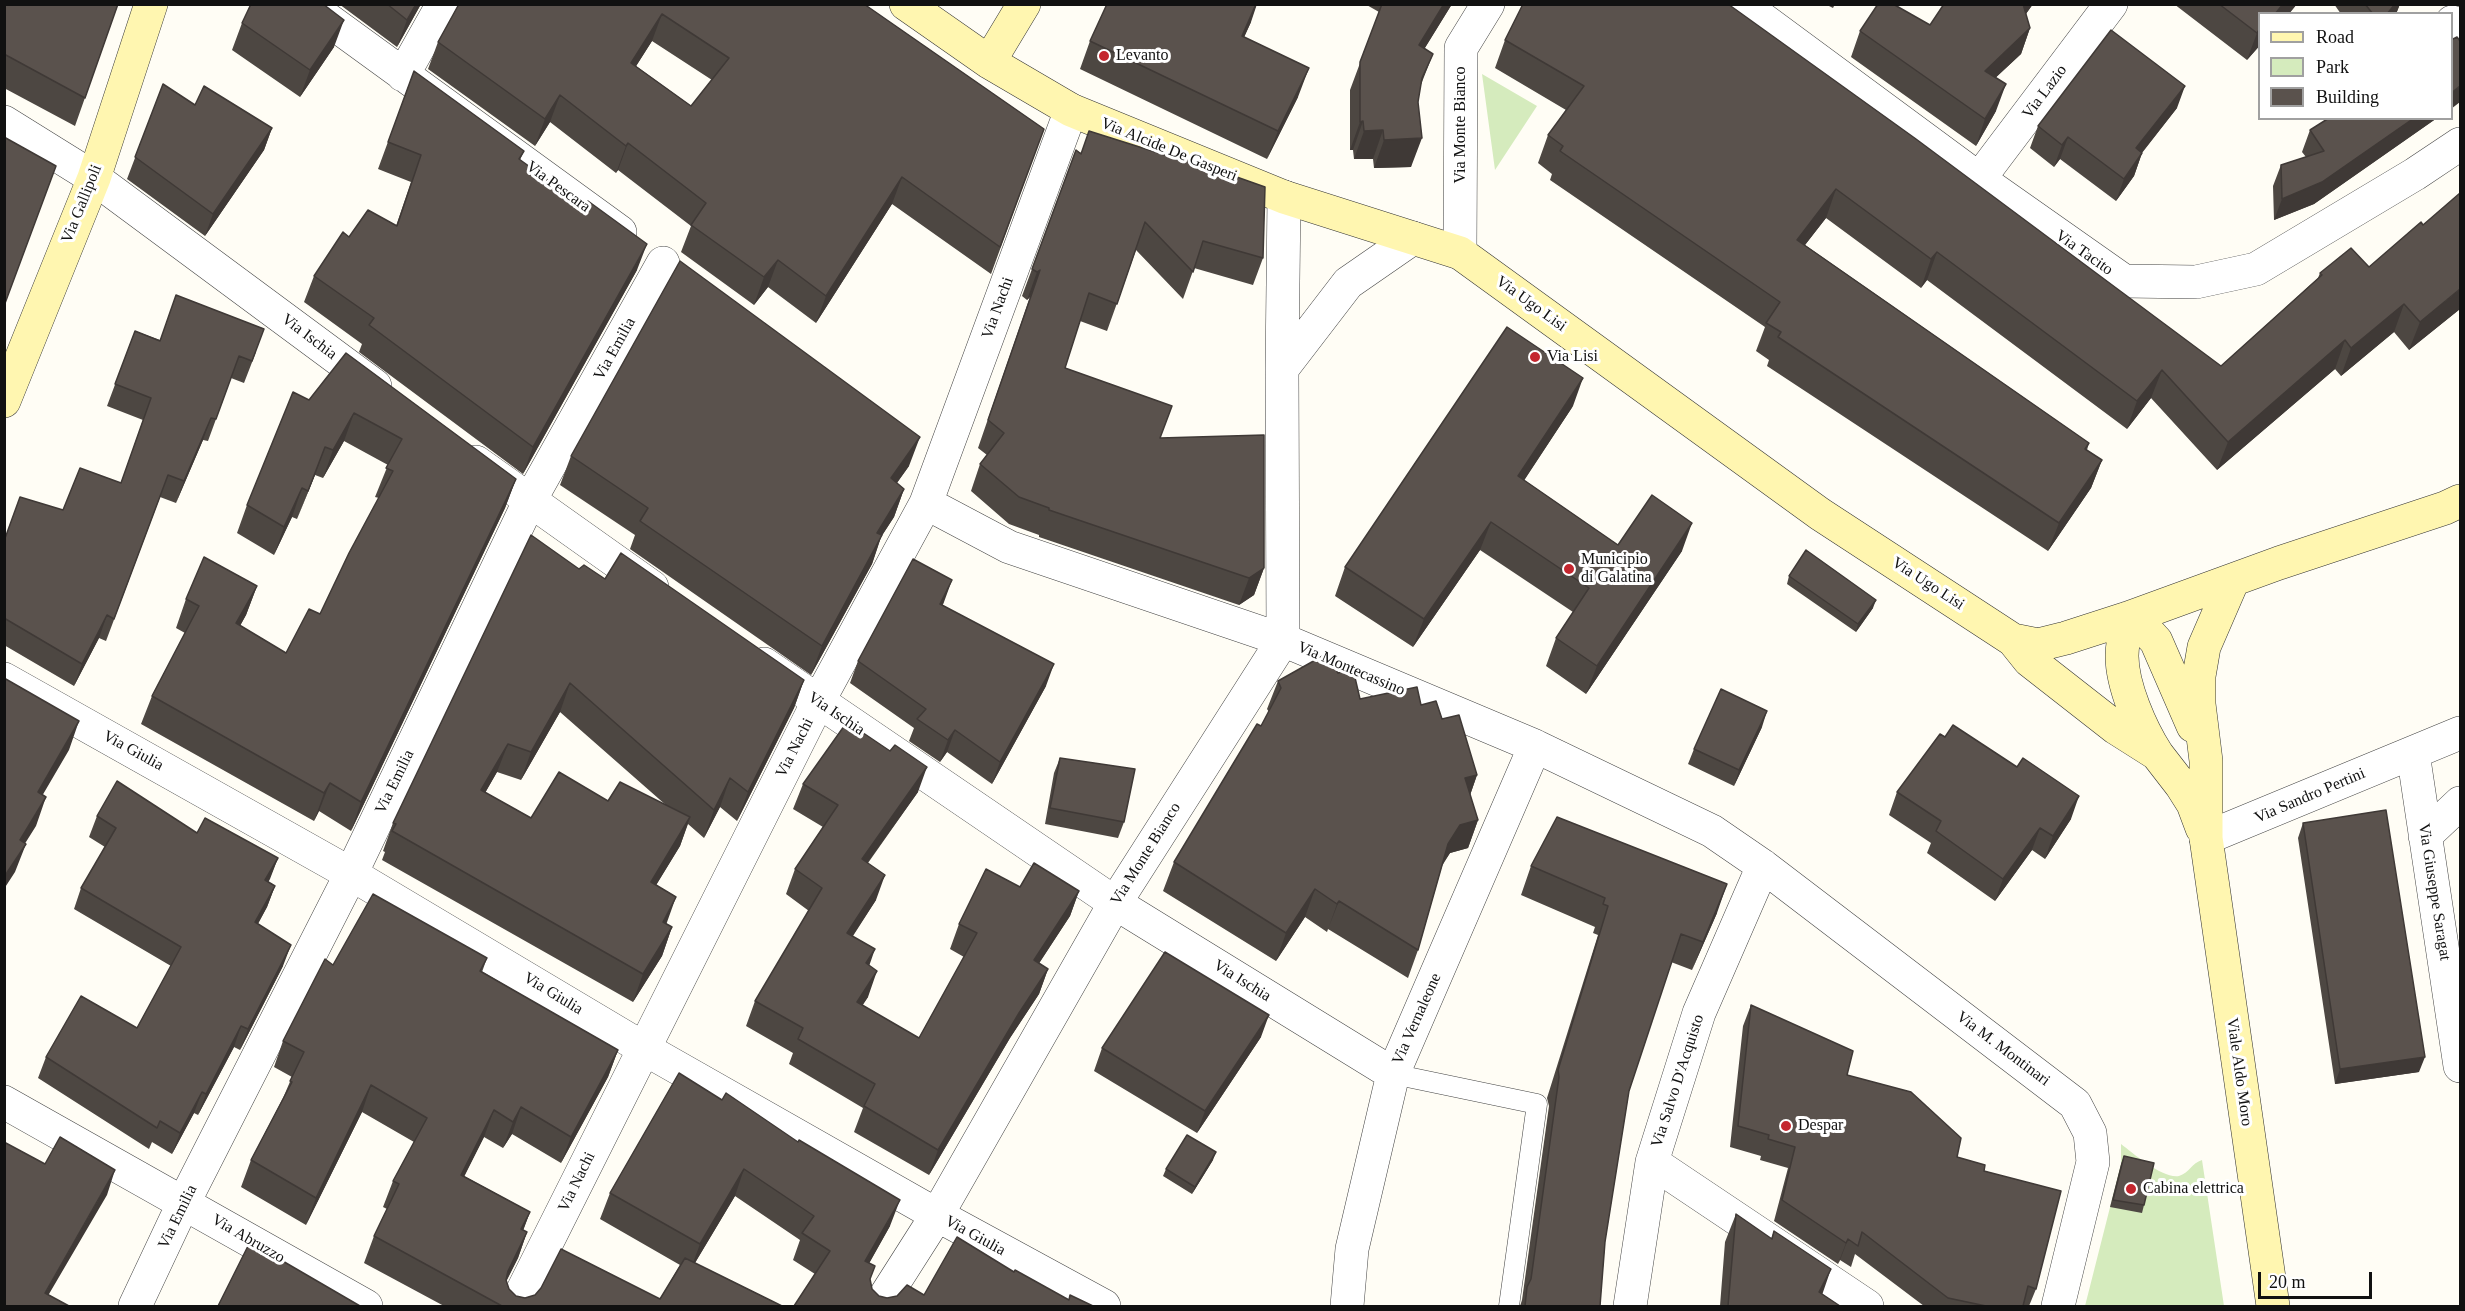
<!DOCTYPE html>
<html>
<head>
<meta charset="utf-8">
<style>
	body { margin:0 }
	#map { position:relative; width:2465px; height:1311px; overflow:hidden; background:#fffdf5; font-family:Georgia,serif }
	canvas { display:block }
	.frame { position:absolute; inset:0; border:6px solid #111; pointer-events:none }
	.legend { position:absolute; left:2258px; top:12px; width:195px; height:108px; box-sizing:border-box; background:#fff; border:2px solid #a0a0a0; margin:0; padding:8px 10px; list-style:none; font-size:18px; color:#111 }
	.legend li { display:flex; align-items:center; gap:12px; height:30px }
	.legend b { width:30px; border:2px solid #a0a0a0 }
	.scale { position:absolute; left:2258px; top:1272px; width:114px; height:27px; box-sizing:border-box; border:3px solid #111; border-top:0; padding-left:8px; font-size:18px; line-height:21px; white-space:nowrap; color:#111; -webkit-text-stroke:4px #fff; paint-order:stroke }
</style>
</head>
<body>
<div id="map">
<canvas width="2465" height="1311"></canvas>
<div class="frame"></div>
<ul class="legend">
<li><b style="height:8px;background:#fff6b0"></b>Road</li>
<li><b style="height:16px;background:#d5ebbd"></b>Park</li>
<li><b style="height:16px;background:#5a524d"></b>Building</li>
</ul>
<div class="scale">20 m</div>
</div>
<script>
const c = document.querySelector('canvas').getContext('2d');
c.lineJoin = 'round';
function paint(path, color) {
  c.fillStyle = color;
  c.fill(path, 'evenodd');
}
function trace(path, color, width, dash) {
  c.strokeStyle = color;
  c.lineWidth = width;
  c.lineCap = dash ? 'butt' : 'round';
  c.setLineDash(dash || []);
  c.stroke(path);
}
function label(font, color, halo, rows, align = 'center') {
  c.font = font + ' Georgia,serif';
  c.lineWidth = 6;
  c.setLineDash([]);
  c.textBaseline = 'middle';
  c.strokeStyle = halo;
  c.fillStyle = color;
  for (const [text, x, y, turn = 0] of rows) {
    c.save();
    c.translate(x, y);
    c.rotate((+turn || 0) * Math.PI / 180);
    c.textAlign = isNaN(turn) ? turn : align;
    if (halo) c.strokeText(text, 0, 0);
    c.fillText(text, 0, 0);
    c.restore();
  }
}
paint(new Path2D(`
	M1482,74L1537,106L1495,170Z
	M2121,1144C2134,1154 2163,1179 2179,1176C2189,1173 2192,1163 2202,1160L2224,1306H2085L2121,1164Z`), '#d5ebbd');
const service = new Path2D(`
	M1393,1074L1537,1104L1509,1306`);
const minor = new Path2D(`
	M1742,4L1979,179L2124,281L2196,282L2256,269L2415,174L2460,144
	M323,16L620,232
	M403,75L443,4
	M4,122L94,178L375,386
	M1979,179L2111,4
	M1460,253L1461,48L1488,4
	M1282,369L1348,283L1413,238
	M476,462L652,587
	M926,503L1009,547L1283,640L1535,746L1712,831L1763,866L2075,1104L2090,1133L2093,1162L2058,1306
	M764,664L1115,903L1393,1074
	M4,679L351,874L643,1048L937,1215L1104,1306
	M2413,753L2460,1066
	M2425,836L2460,803
	M2206,838L2460,733
	M4,1102L366,1306
	M1652,1162L1867,1306
	M135,1306L184,1202L351,874L529,502L663,263
	M515,1306L818,702L926,503L1071,110
	M879,1306L937,1215L1115,903L1283,640L1282,369L1284,197
	M1347,1306L1352,1249L1393,1074L1535,746
	M1630,1306L1652,1162L1699,1013L1763,866`);
const tertiary = new Path2D(`
	M2452,22L2460,33`);
const secondary = new Path2D(`
	M906,4L989,62L1071,110L1284,197L1460,253L1820,514L2013,640L2038,645L2066,638L2128,618L2279,563L2445,508L2460,501
	M989,62L1024,4
	M4,401L94,178L151,4
	M2233,580L2204,647L2199,676V704L2206,761V838L2273,1306
	M2013,640L2029,660L2116,728L2157,754L2181,785L2193,804L2202,828
	M2157,754C2141,729 2122,686 2122,656C2122,643 2125,631 2128,618L2145,629L2156,641L2193,726`);
trace(service, '#444', 21);
trace(minor, '#444', 34);
trace(tertiary, '#444', 34);
trace(secondary, '#333', 34);
trace(service, '#fff', 20);
trace(minor, '#fff', 33);
trace(tertiary, '#fff', 33);
trace(secondary, '#fff6b0', 33);
paint(new Path2D(`
	M4,4H118L75,126L4,88Z
	M339,4H421L397,47Z
	M459,4H864L1044,129L991,274L892,204L816,323L768,287L754,305L681,252L691,226L618,170L616,173L550,122L535,146L428,69L438,42ZM652,41L712,80L691,106L636,66Z
	M1365,4H1452L1424,49L1411,167L1374,168L1373,159H1354L1353,150H1350V90L1379,12Z
	M1523,4L2221,366L2318,278L2320,273L2369,267L2460,309L2409,350L2394,332L2341,376L2335,369L2217,470L2151,398L2127,429L1927,280L1921,288L1826,218L1805,245L2089,443L2087,450L2102,460L2091,488L2048,551L1767,366L1769,360L1756,351L1765,327L1550,180L1552,174L1538,163L1548,135L1566,110L1495,68L1505,40Z
	M1825,4H1835L1833,8Z
	M2033,4L2026,14L2030,28L2021,54L1995,78L1996,111L1976,146L1851,57L1860,31L1930,25Z
	M2174,4H2297L2247,60Z
	M2334,4H2400L2396,14H2341Z
	M1251,22L1244,37L1298,97L1267,159L1080,69L1090,41Z
	M242,23L334,47L300,97L232,50Z
	M414,71L524,151L520,160L637,270L523,474L359,352L362,344L304,302L314,276L349,237L396,226L411,182L378,169Z
	M163,84L195,105L272,128L264,150L205,236L127,179Z
	M2177,108L2142,153L2134,176L2116,201L2060,159L2054,167L2030,148L2038,126Z
	M2437,118L2314,204L2274,220L2273,186L2281,165L2306,157L2302,152L2310,130Z
	M1076,150L1263,258L1253,285L1194,268L1183,299L1136,250L1107,331L1080,321L1065,368L1160,438L1264,568L1254,595L1239,605L1039,537V535L1009,524L971,491L980,464L987,455L978,448L1030,297L1027,300L1022,296Z
	M135,331L160,340L256,352L244,383L231,378L208,441L203,440L176,503L160,497L106,641L99,638L74,686L4,645V541L63,510L121,483L143,420L107,406Z
	M346,353L516,479L505,508L351,831L319,811L314,821L141,724L152,696L185,633L176,628L186,599L257,586L246,615L240,626L286,653L320,614L379,498L375,497L388,465L344,441L323,478L315,475L297,519L292,517L274,555L237,533L247,505L309,400Z
	M1573,406L1524,480L1618,545L1682,551L1586,694L1546,666L1556,638L1573,612L1480,550L1413,647L1335,596L1345,567Z
	M571,456L909,466L897,483L904,489L894,517L881,537L872,564L811,675L630,549L635,535L560,485Z
	M579,569L605,579L804,680L794,708L737,821L720,807L704,838L688,824L680,846L656,885L666,924L672,927L662,956L633,1002L382,860L385,852L383,851L393,823ZM560,712L667,806L608,801L531,818L485,793L497,772L521,780Z
	M1789,576L1873,608L1856,632L1787,584Z
	M944,602L942,606L1046,686L992,784L947,752L940,762L909,741L914,728L850,683L858,661Z
	M1338,673L1360,699L1421,705L1442,719L1477,775L1470,795L1478,820L1468,848L1450,853L1442,866L1418,950L1408,978L1328,929L1327,932L1305,917L1276,961L1163,891L1174,862L1261,726L1269,712L1267,709L1278,681Z
	M1762,727L1734,786L1688,764L1694,749Z
	M1060,758L1124,822L1118,838L1045,824L1054,773Z
	M803,784L918,792L868,863L876,900L853,936L869,966L868,997L862,1005L919,1038L964,957L950,949L959,924L1020,887L1079,891L1070,916L1039,963L1048,969L1039,994L1010,1038L929,1175L854,1132L863,1108L789,1064L793,1053L746,1026L755,1001L809,911L786,894L795,869L823,827L793,809Z
	M1897,792L2071,819L2045,859L2032,850L1995,901L1927,853L1931,843L1889,815Z
	M97,816L197,833L278,858L268,882L275,886L267,907L258,924L283,966L240,1050L234,1047L198,1115L194,1113L172,1154L152,1142L149,1149L38,1078L46,1057L137,1028L171,966L74,909L81,888L105,847L89,837Z
	M2303,823L2419,1072L2335,1084L2298,838Z
	M1531,866L1717,913L1692,970L1671,962L1629,1091L1605,1242L1600,1306H1520L1522,1300L1549,1106L1547,1098L1598,935L1593,933L1595,927L1521,895Z
	M487,958L482,972L618,1050L608,1077L561,1163L512,1134L503,1148L484,1137L464,1176L530,1212L523,1230L527,1232L518,1258L506,1281L509,1289L516,1296L525,1298L660,1299L680,1265L600,1219L610,1193L679,1073L890,1226L869,1263L870,1280L872,1289L879,1296L887,1298L924,1295L1014,1272L1068,1300L1093,1306H794L815,1274L793,1260L800,1240L735,1196L695,1263L782,1306H444L364,1263L374,1236L387,1209L383,1207L393,1181L414,1142L362,1112L306,1225L241,1187L251,1160L283,1098L292,1077L274,1067L283,1041L333,965Z
	M1751,1005L1847,1075L1957,1157L1984,1171L2036,1289L2029,1306H1924L1855,1254L1851,1267L1840,1260L1838,1264L1774,1221L1788,1168L1760,1160L1761,1156L1730,1147L1743,1026Z
	M1261,1037L1197,1133L1094,1071L1102,1048Z
	M2124,1156L2144,1205L2142,1213L2110,1207L2121,1164Z
	M1213,1160L1192,1194L1163,1176L1166,1169Z
	M1736,1214L1771,1239L1774,1231L1822,1294L1840,1306H1720L1725,1242Z`), '#4d4742');
paint(new Path2D(`
	M416,4H421L397,47L407,20Z
	M1256,4H1257L1251,22L1232,64L1242,36Z
	M1444,4H1452L1409,74L1419,45Z
	M2023,4H2033L2014,30Z
	M2283,4H2297L2289,14H2275Z
	M2395,4H2400L2396,14H2387Z
	M662,14L652,41L621,90L631,63Z
	M344,20L334,47L300,97L310,70Z
	M2030,28L2021,54L1975,97L1985,71Z
	M2259,30V46L2247,60L2257,33Z
	M1433,54L1422,82L1412,107L1422,78Z
	M1309,68L1298,97L1267,159L1278,131Z
	M2006,84L1996,111L1976,146L1985,119Z
	M2185,86L2177,108L2128,170L2136,148Z
	M2460,86V102L2451,109V93Z
	M560,95L550,122L535,146L545,119Z
	M2414,118H2437L2314,204L2274,220L2282,199Z
	M1363,121L1353,150H1350L1360,122Z
	M272,128L264,150L205,236L213,214Z
	M1383,130L1373,159H1354L1364,131Z
	M2068,137L2060,159L2054,167L2062,145Z
	M1422,138L1411,167L1374,168L1384,140Z
	M628,143L618,170L616,173L626,146Z
	M2142,153L2134,176L2116,201L2124,179Z
	M902,177L892,204L816,323L826,296Z
	M1836,189L1826,218L1787,268L1797,240Z
	M647,244L637,270L523,474L533,447Z
	M1937,252L1927,280L1921,288L1931,259Z
	M778,260L768,287L754,305L764,277Z
	M1040,270L1030,297L1027,300L1037,272Z
	M2460,289V309L2409,350L2420,322Z
	M2404,304L2394,332L2341,376L2351,348Z
	M2345,340L2335,369L2217,470L2228,442Z
	M2162,370L2151,398L2127,429L2137,401Z
	M1583,378L1573,406L1508,505L1518,476Z
	M354,413L344,441L323,478L333,450Z
	M211,418L203,440L176,503L184,481Z
	M920,437L909,466L880,506L891,478Z
	M325,447L315,475L297,519L308,491Z
	M2102,460L2091,488L2048,551L2059,523Z
	M516,479L505,508L351,831L361,802Z
	M302,488L292,517L274,555L284,527Z
	M904,489L894,517L881,537L872,564L811,675L822,646L877,533Z
	M1491,522L1480,550L1413,647L1424,619Z
	M1692,523L1682,551L1586,694L1597,666Z
	M1264,568L1254,595L1239,605L1249,578Z
	M952,580L944,602L932,626L940,604Z
	M257,586L246,615L225,652L236,623Z
	M1876,600L1873,608L1856,632L1858,624Z
	M107,615L99,638L74,686L82,664Z
	M1054,664L1046,686L992,784L1000,762Z
	M804,680L794,708L737,821L748,792Z
	M570,683L560,712L521,780L531,752Z
	M1767,711L1762,727L1734,786L1739,770Z
	M79,721L69,750L28,820L38,792Z
	M955,730L947,752L940,762L948,740Z
	M508,744L497,772L470,819L481,790Z
	M927,767L918,792L852,884L862,859Z
	M1477,775L1467,804L1465,778Z
	M730,778L720,807L704,838L714,810Z
	M330,783L319,811L314,821L324,793Z
	M2079,796L2071,819L2045,859L2053,836Z
	M46,797L36,826L9,869L20,840Z
	M690,817L680,846L641,910L651,882Z
	M1478,820L1468,848L1450,853L1437,872L1448,844L1460,825Z
	M2040,828L2032,850L1995,901L2003,879Z
	M26,844L15,872L4,889V877Z
	M278,858L270,879L258,901L265,880Z
	M885,875L876,900L838,958L847,933Z
	M1727,884L1717,913L1692,970L1703,942Z
	M275,886L267,907L247,943L255,922Z
	M1315,889L1305,917L1276,961L1286,933Z
	M1079,891L1070,916L1025,985L1034,960Z
	M676,897L666,925L663,922Z
	M1339,901L1328,929L1327,932L1337,904Z
	M672,927L662,956L633,1002L643,974Z
	M291,945L283,966L240,1050L248,1029Z
	M875,949L866,975V963Z
	M1048,969L1039,994L1010,1038L929,1175L938,1150L1019,1013Z
	M877,971L868,997L848,1028L857,1002Z
	M1269,1015L1261,1037L1197,1133L1205,1111Z
	M241,1026L234,1047L198,1115L206,1094Z
	M618,1050L608,1077L561,1163L571,1137Z
	M2425,1057L2419,1072L2335,1084L2340,1069Z
	M371,1085L362,1112L306,1225L316,1198Z
	M202,1092L194,1113L172,1154L180,1133Z
	M521,1107L512,1134L503,1148L513,1122Z
	M494,1110L484,1137L452,1201L461,1175Z
	M1216,1152L1213,1160L1192,1194L1195,1187Z
	M744,1169L735,1196L690,1271L700,1244Z
	M115,1170L107,1195L42,1306L45,1293Z
	M900,1200L890,1226L856,1287L865,1261Z
	M530,1212L520,1239L521,1229Z
	M527,1232L518,1258L498,1298L508,1271Z
	M1848,1239L1840,1260L1838,1264L1846,1243Z
	M1831,1269L1821,1298L1819,1292Z`), '#3f3936');
const building = new Path2D(`
	M4,4H118L85,98L4,54Z
	M251,4H323L344,20L310,70L242,23Z
	M387,4H416L407,20Z
	M459,4H864L1044,129L1000,247L902,177L826,296L778,260L764,277L691,225L706,203L628,143L626,146L560,95L545,119L438,42ZM662,14L729,58L691,106L631,63Z
	M1107,4H1256L1242,36L1309,68L1278,131L1090,41Z
	M1382,4H1444L1419,45L1433,54L1422,78L1418,102L1422,138L1384,140L1383,130L1364,131L1363,121L1360,122V62Z
	M1523,4H1728L1916,139L2221,366L2322,275L2320,273L2351,248L2369,267L2421,222L2423,225L2460,193V289L2420,322L2404,304L2351,348L2345,340L2228,442L2162,370L2137,401L1937,252L1931,259L1836,189L1797,240L2089,443L2085,449L2102,460L2059,523L1778,337L1781,332L1766,323L1780,302L1560,151L1563,146L1548,135L1584,86L1505,40Z
	M1878,4H1893L1930,25L1944,4H2023L2030,28L1985,71L2006,84L1985,119L1860,31Z
	M2219,4H2283L2275,14H2259V30L2257,33Z
	M2365,4H2395L2387,14H2373Z
	M2111,30L2185,86L2136,148L2142,153L2124,179L2068,137L2062,145L2038,126Z
	M2457,37L2460,41V86L2451,93V40Z
	M414,71L524,151L519,159L584,206L588,201L647,244L533,447L369,325L374,318L314,276L343,232L349,237L368,210L397,226L421,155L388,142Z
	M163,84L195,105L204,86L272,128L213,214L135,157Z
	M2329,118H2414L2322,182L2282,199L2281,165L2324,151L2310,130Z
	M1089,131L1168,156L1169,153L1265,187L1263,258L1203,241L1193,272L1145,222L1117,304L1089,293L1065,368L1172,406L1160,438L1264,435V568L1249,578L1049,510V508L1019,497L980,464L1004,433L988,420L1040,270L1037,272L1032,269L1076,150L1081,154Z
	M4,137L56,166L4,306Z
	M680,261L920,437L891,478L904,489L877,533L882,535L822,646L640,521L648,508L571,456Z
	M176,295L264,329L252,361L239,356L216,419L211,418L184,481L168,475L114,619L107,615L82,664L4,618V541L20,497L63,510L80,468L121,483L151,398L115,384L135,331L160,341Z
	M1507,327L1583,378L1518,476L1618,545L1652,495L1692,523L1597,666L1556,638L1589,588L1491,522L1424,619L1345,567Z
	M346,353L516,479L361,802L330,783L324,793L152,696L199,606L186,599L204,557L257,586L236,623L286,653L309,609L320,614L349,553L393,471L386,468L402,439L354,413L333,450L325,447L308,491L302,488L284,527L247,505L293,392L309,400Z
	M531,535L579,569L584,565L605,579L621,553L804,680L748,792L730,778L714,810L570,683L531,752L508,744L481,790L531,818L559,772L608,801L620,782L690,817L651,882L676,897L663,922L672,927L643,974L392,831L396,824L393,823Z
	M1806,550L1876,600L1858,624L1789,576Z
	M913,559L952,580L940,604L1054,664L1000,762L955,730L948,740L917,719L926,709L858,661Z
	M1326,654L1338,673L1353,669L1360,699L1417,687L1421,705L1436,701L1442,719L1459,715L1477,775L1465,778L1478,820L1460,825L1448,844L1418,950L1339,901L1337,904L1315,889L1286,933L1174,862L1257,724L1261,726L1281,688L1278,681Z
	M4,678L79,721L38,792L46,797L20,840L26,844L4,877Z
	M1721,689L1767,711L1739,770L1694,749Z
	M847,722L890,751L895,745L927,767L862,859L885,875L847,933L875,949L866,963L877,971L857,1002L919,1038L977,933L959,924L986,869L1020,887L1034,863L1079,891L1034,960L1048,969L1019,1013L938,1150L864,1106L875,1084L798,1039L803,1028L755,1001L822,888L795,869L838,805L803,784Z
	M1953,725L2017,767L2023,758L2079,796L2053,836L2040,828L2003,879L1936,831L1941,821L1897,792L1940,734L1945,737Z
	M1060,758L1135,769L1124,822L1050,808Z
	M117,781L197,833L205,818L278,858L265,880L275,886L255,922L291,945L248,1029L241,1026L206,1094L202,1092L180,1133L160,1121L157,1128L46,1057L81,996L137,1028L181,947L81,888L116,828L97,816Z
	M2386,810L2425,1057L2340,1069L2303,823Z
	M1557,817L1727,884L1703,942L1681,934L1629,1091L1605,1242L1600,1306H1525L1527,1287L1531,1279L1559,1077L1558,1070L1608,906L1603,904L1605,898L1531,866Z
	M373,894L487,958L480,971L618,1050L571,1137L521,1107L513,1122L494,1110L461,1175L530,1212L521,1229L527,1232L508,1271L506,1280L509,1289L516,1296L525,1298L535,1295L541,1288L561,1249L660,1299L685,1258L782,1306H502L374,1236L399,1184L393,1181L427,1118L371,1085L316,1198L251,1160L292,1082L290,1081L304,1052L283,1041L325,959L333,965Z
	M1165,952L1269,1015L1205,1111L1102,1048Z
	M1751,1005L1853,1051L1847,1075L1911,1092L1961,1138L1957,1157L1985,1165L1984,1171L2061,1191L2036,1289L2028,1286L2023,1306H1986L1948,1298L1862,1232L1858,1246L1848,1239L1846,1243L1782,1200L1795,1147L1768,1139L1769,1135L1738,1126Z
	M679,1073L722,1100L726,1093L798,1142L799,1140L900,1200L865,1261L875,1266L870,1279L872,1289L879,1296L887,1298L897,1296L907,1285L924,1295L957,1237L1014,1272L1015,1270L1069,1300L1070,1295L1093,1306H794L830,1251L802,1233L814,1216L744,1169L700,1244L610,1193Z
	M1187,1135L1216,1152L1195,1187L1166,1169Z
	M60,1137L115,1170L45,1293L69,1306H4V1142L45,1164Z
	M2124,1156L2154,1163L2144,1205L2113,1200Z
	M1736,1214L1772,1239L1774,1231L1831,1269L1819,1292L1840,1306H1728Z
	M250,1242L360,1306H218Z`);
paint(building, '#5a524d');
trace(building, '#3f3936', 1.5);
for (const [x, y, r, color] of [
	[1104,56,6,"#c4262e"],
	[1535,357,6,"#c4262e"],
	[1569,569,6,"#c4262e"],
	[1786,1126,6,"#c4262e"],
	[2131,1189,6,"#c4262e"]
]) {
  const dot = new Path2D();
  dot.arc(x, y, r, 0, 2 * Math.PI);
  c.fillStyle = color;
  c.fill(dot);
  trace(dot, '#fff', 2);
}
label('16px', '#111', '#fff', [
	["Levanto",1116,56],
	["Via Lisi",1547,357],
	["Municipio",1581,560],
	["di Galatina",1581,578],
	["Despar",1798,1126],
	["Cabina elettrica",2143,1189]
], 'left');
label('16px', '#111', '#fff', [
	["Via Lazio",2045,92,-53],
	["Via Monte Bianco",1461,125,-90],
	["Via Alcide De Gasperi",1169,150,22],
	["Via Pescara",558,187,36],
	["Via Gallipoli",82,204,-68],
	["Via Tacito",2084,253,35],
	["Via Ugo Lisi",1531,304,36],
	["Via Nachi",998,308,-70],
	["Via Ischia",309,337,37],
	["Via Emilia",615,349,-61],
	["Via Ugo Lisi",1928,584,33],
	["Via Montecassino",1351,669,23],
	["Via Ischia",836,714,34],
	["Via Nachi",795,748,-63],
	["Via Giulia",133,751,29],
	["Via Emilia",395,782,-64],
	["Via Sandro Pertini",2310,796,-23],
	["Via Monte Bianco",1146,854,-58],
	["Via Giuseppe Saragat",2434,892,81],
	["Via Ischia",1242,981,32],
	["Via Giulia",553,994,31],
	["Via Vernaleone",1417,1019,-66],
	["Via M. Montinari",2003,1049,37],
	["Viale Aldo Moro",2239,1072,82],
	["Via Salvo D'Acquisto",1678,1081,-72],
	["Via Nachi",577,1182,-64],
	["Via Emilia",178,1217,-64],
	["Via Giulia",975,1236,29],
	["Via Abruzzo",248,1239,30]
]);
</script>
</body>
</html>
